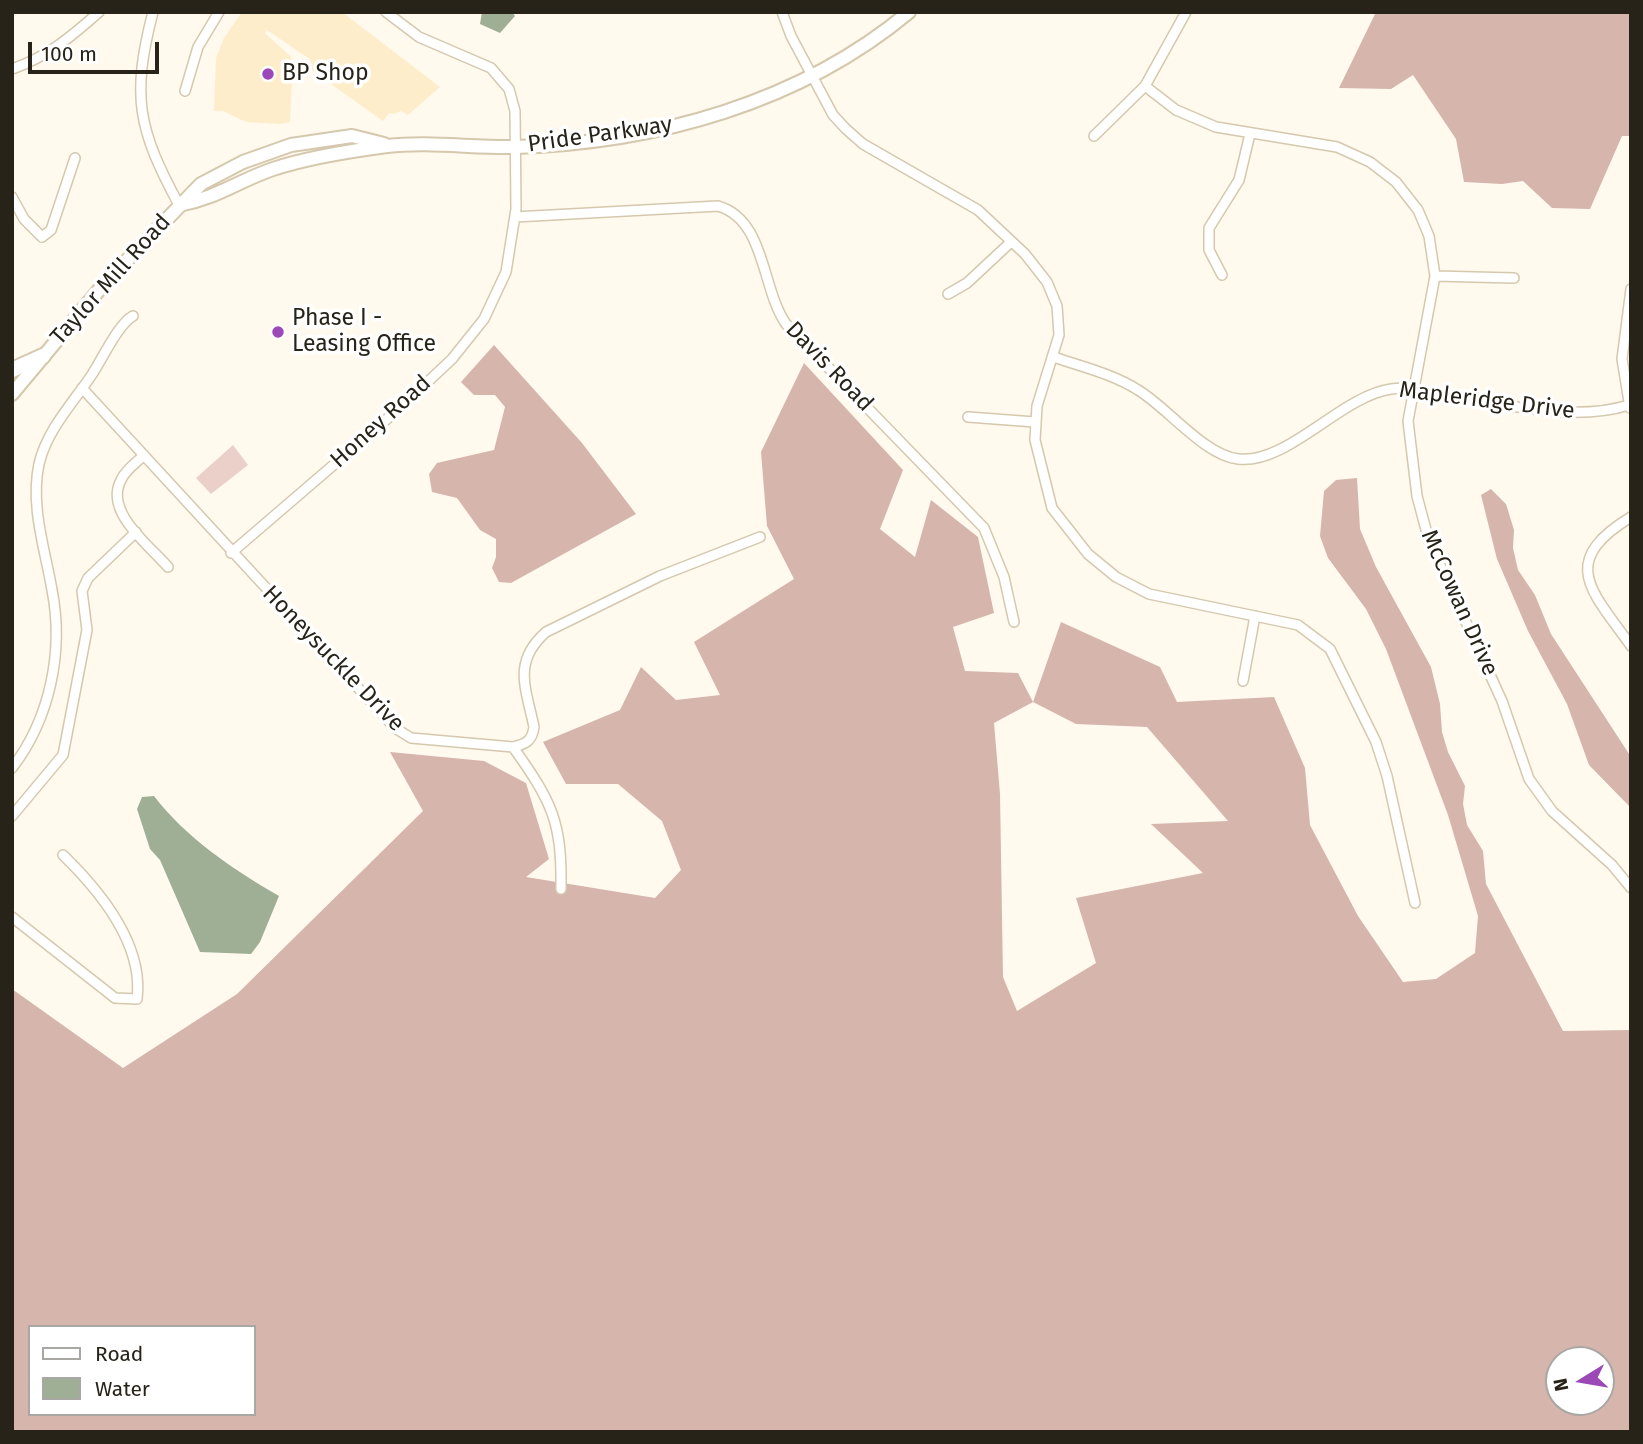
<!DOCTYPE html>
<html>
<head>
<meta charset="utf-8">
<style>
	body { margin:0 }
	#map { position:relative; width:1643px; height:1444px; overflow:hidden; background:#fff9ee; font-family:"Fira Sans",sans-serif }
	canvas { display:block }
	.frame { position:absolute; inset:0; border:14px solid #282319; pointer-events:none }
	.legend { position:absolute; left:28px; top:1325px; width:228px; height:91px; box-sizing:border-box; background:#fff; border:2px solid #a9a7a3; margin:0; padding:9px 12px; list-style:none; font-size:21px; color:#282319 }
	.legend li { display:flex; align-items:center; gap:14px; height:35px }
	.legend b { width:35px; border:2px solid #a9a7a3 }
	.north { position:absolute; left:1545px; top:1346px; width:70px; height:70px; box-sizing:border-box; background:#fff; border:2px solid #a9a7a3; border-radius:50%; rotate:259deg; font-size:19px; font-weight:700; line-height:28px; text-align:center; color:#282319 }
	.north::after { content:''; display:block; margin:auto; width:24px; height:32px; background:#9c49b8; clip-path:polygon(50% 0,100% 100%,50% 72%,0 100%) }
	.scale { position:absolute; left:28px; top:42px; width:131px; height:32px; box-sizing:border-box; border:4px solid #282319; border-top:0; padding-left:9px; font-size:21px; line-height:24px; white-space:nowrap; color:#282319; -webkit-text-stroke:5px #fff; paint-order:stroke }
</style>
</head>
<body>
<div id="map">
<canvas width="1643" height="1444"></canvas>
<div class="frame"></div>
<ul class="legend">
<li><b style="height:9px;background:#fff"></b>Road</li>
<li><b style="height:19px;background:#9eaf96"></b>Water</li>
</ul>
<div class="north">N</div>
<div class="scale">100 m</div>
</div>
<script>
const c = document.querySelector('canvas').getContext('2d');
c.lineJoin = 'round';
function paint(path, color) {
  c.fillStyle = color;
  c.fill(path, 'evenodd');
}
function trace(path, color, width, dash) {
  c.strokeStyle = color;
  c.lineWidth = width;
  c.lineCap = dash ? 'butt' : 'round';
  c.setLineDash(dash || []);
  c.stroke(path);
}
function label(font, color, halo, rows, align = 'center') {
  c.font = font + ' "Fira Sans",sans-serif';
  c.lineWidth = 7;
  c.setLineDash([]);
  c.textBaseline = 'middle';
  c.strokeStyle = halo;
  c.fillStyle = color;
  for (const [text, x, y, turn = 0] of rows) {
    c.save();
    c.translate(x, y);
    c.rotate((+turn || 0) * Math.PI / 180);
    c.textAlign = isNaN(turn) ? turn : align;
    if (halo) c.strokeText(text, 0, 0);
    c.fillText(text, 0, 0);
    c.restore();
  }
}
paint(new Path2D(`
	M242,12H342L440,87L408,115L401,111L394,114L389,113L383,121L310,69L311,60L267,30L265,33L290,56L293,62L290,122L280,124L246,122L223,111H214L216,58L224,38Z`), '#feedca');
paint(new Path2D(`
	M233,445L248,465L211,494L196,478Z`), '#ebd0ca');
paint(new Path2D(`
	M1376,12H1631V136H1622L1590,209L1552,208L1523,181L1502,184L1464,182L1456,139L1413,75L1391,89L1339,88Z
	M494,345L582,443L636,514L511,583L499,582L492,568L496,557V539L480,530L457,498L432,492L429,474L437,463L494,450L505,407L495,395H474L461,382Z
	M804,363L903,470L880,529L915,557L931,500L978,537L994,613L953,627L965,671L1018,673L1033,702L1061,622L1160,667L1177,702L1274,697L1305,768L1310,825L1358,916L1403,982L1436,979L1475,953L1478,916L1448,815L1386,649L1366,609L1328,558L1320,536L1324,491L1336,480L1357,478L1360,529L1376,567L1431,667L1440,704L1442,732L1448,752L1465,786L1463,804L1467,825L1483,851L1486,884L1563,1031L1631,1030V1432H12V989L123,1068L237,994L423,811L390,752L484,761L526,783L549,859L526,877L655,898L681,870L662,821L618,784H566L543,742L620,710L641,667L676,700L720,695L694,642L794,579L767,526L761,452ZM1033,702L1076,724L1147,727L1228,821L1151,824L1203,873L1076,898L1096,963L1017,1011L1003,977L1000,794L994,723ZM30,1327H254V1414H30ZM1559,1360H1601V1402H1559Z
	M1491,489L1506,504L1514,530L1513,548L1518,570L1535,595L1551,634L1631,757V808L1589,765L1567,704L1528,631L1497,559L1481,495Z`), '#d6b5ad');
paint(new Path2D(`
	M482,12H512L515,16L500,33L480,24Z
	M154,796C186,838 234,870 279,896L260,942L251,954L200,952L160,860L150,849L137,809L142,797Z`), '#9eaf96');
const minor = new Path2D(`
	M153,12C131,97 138,129 179,205
	M782,12L791,36L833,115L846,129L863,144L978,210L1025,254L1047,282L1057,306L1059,335L1037,406L1035,440L1052,508L1088,554L1116,577L1149,594L1298,625L1330,649L1376,742L1387,776L1415,903
	M12,69C47,57 71,37 99,12
	M1145,86L1176,110L1216,127L1337,147L1370,162L1396,182L1418,210L1429,236L1435,276L1408,421L1417,496L1429,541L1502,701L1529,779L1552,811L1612,865L1631,888
	M185,91L198,47L219,12
	M1094,136L1145,86L1186,12
	M12,197L24,219L42,237L51,230L75,158
	M515,217L718,206C766,220 761,288 786,324L984,528L1004,577L1014,622
	M1222,275L1209,250V228L1239,180L1250,134
	M1435,276L1514,278
	M948,294L967,283L1011,242
	M1054,357C1082,367 1113,374 1138,390C1168,408 1204,455 1238,459C1287,465 1341,396 1391,389C1408,386 1428,392 1444,395C1503,403 1571,423 1629,405
	M82,388L395,728L411,738L513,747C552,802 562,821 561,889
	M1630,408L1622,359L1631,289
	M968,417L1035,422
	M144,455C136,463 125,470 121,480C104,512 149,545 168,567
	M1631,517C1557,562 1592,591 1631,646
	M231,553L401,407L452,359L484,319L506,272L516,209L515,111L509,89L491,68L419,37L386,12
	M1243,681L1255,616
	M513,747C526,744 532,741 534,727C526,688 512,662 546,632L660,576L760,537
	M12,768C50,719 64,651 52,590C45,549 30,506 39,464C47,430 72,404 91,376C102,360 118,324 133,316
	M12,816L63,755L87,630L82,591L88,578L136,532
	M12,917L115,998L137,999C144,944 100,891 63,855`);
const major = new Path2D(`
	M179,205C217,198 238,181 273,169C309,157 349,151 387,146C429,141 473,148 515,147C655,143 800,103 909,12
	M12,394L104,284L201,184L243,162L291,145L352,136L384,144`);
const highway = new Path2D(`
	M12,370L43,356`);
trace(minor, '#d5c8ad', 12);
trace(major, '#d5c8ad', 16);
trace(highway, '#d5c8ad', 18);
trace(minor, '#fff', 9);
trace(major, '#fff', 12);
trace(highway, '#fff', 14);
for (const [x, y, r, color] of [
	[268,74,7,"#9c49b8"],
	[278,332,7,"#9c49b8"]
]) {
  const dot = new Path2D();
  dot.arc(x, y, r, 0, 2 * Math.PI);
  c.fillStyle = color;
  c.fill(dot);
  trace(dot, '#fff', 2.5);
}
label('23px', '#282319', '#fff', [
	["BP Shop",282,74],
	["Phase I -",292,319],
	["Leasing Office",292,345]
], 'left');
label('23px', '#282319', '#fff', [
	["Pride Parkway",600,135,-8],
	["Taylor Mill Road",111,280,-48],
	["Davis Road",829,367,46],
	["Mapleridge Drive",1487,401,7],
	["Honey Road",381,422,-42],
	["McCowan Drive",1459,603,66],
	["Honeysuckle Drive",333,659,46]
]);
</script>
</body>
</html>
